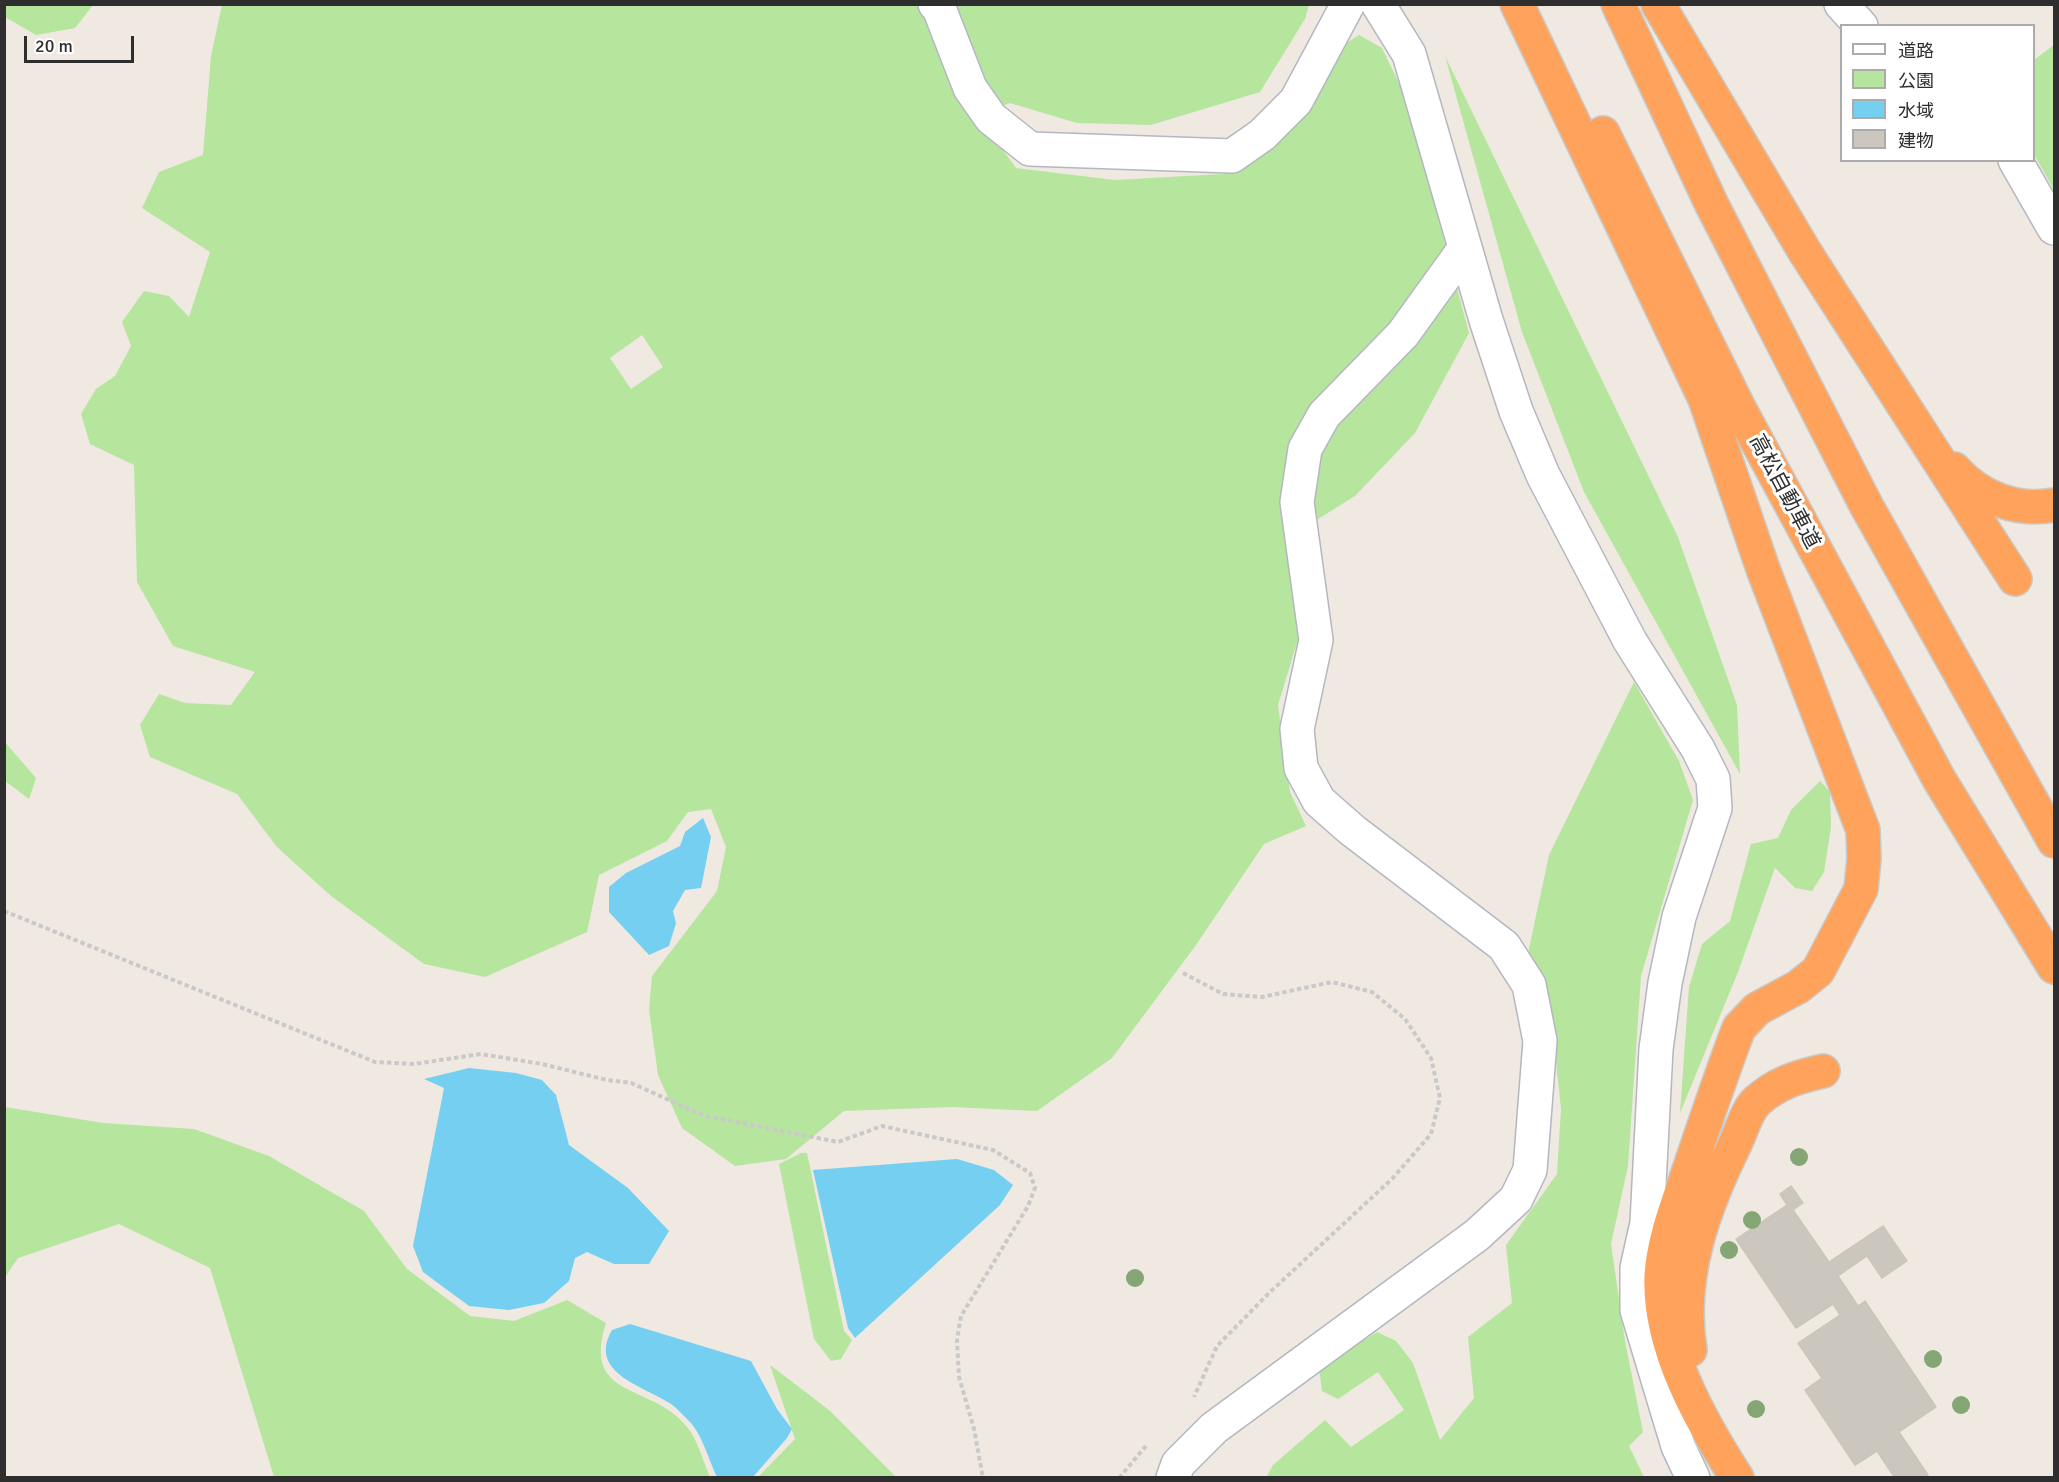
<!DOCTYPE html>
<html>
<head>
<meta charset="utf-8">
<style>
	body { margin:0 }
	#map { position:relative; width:2059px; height:1482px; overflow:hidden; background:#efe9e1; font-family:Signika,"Noto Sans JP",sans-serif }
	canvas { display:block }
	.frame { position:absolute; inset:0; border:6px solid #2e2e2e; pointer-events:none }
	.legend { position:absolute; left:1840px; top:24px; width:195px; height:138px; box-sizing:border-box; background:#fff; border:2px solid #ababab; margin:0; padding:8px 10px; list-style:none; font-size:18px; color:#2e2e2e }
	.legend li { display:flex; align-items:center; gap:12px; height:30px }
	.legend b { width:30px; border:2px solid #ababab }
	.scale { position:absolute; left:24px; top:36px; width:110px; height:27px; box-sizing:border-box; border:3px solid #2e2e2e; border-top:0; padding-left:8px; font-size:18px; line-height:21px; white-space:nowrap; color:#2e2e2e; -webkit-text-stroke:4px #fff; paint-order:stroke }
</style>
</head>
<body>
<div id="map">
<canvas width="2059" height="1482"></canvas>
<div class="frame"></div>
<ul class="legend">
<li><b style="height:8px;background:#fff"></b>道路</li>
<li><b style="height:16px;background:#b6e59e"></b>公園</li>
<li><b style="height:16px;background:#75cff0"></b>水域</li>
<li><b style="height:16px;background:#cbc7bf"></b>建物</li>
</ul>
<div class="scale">20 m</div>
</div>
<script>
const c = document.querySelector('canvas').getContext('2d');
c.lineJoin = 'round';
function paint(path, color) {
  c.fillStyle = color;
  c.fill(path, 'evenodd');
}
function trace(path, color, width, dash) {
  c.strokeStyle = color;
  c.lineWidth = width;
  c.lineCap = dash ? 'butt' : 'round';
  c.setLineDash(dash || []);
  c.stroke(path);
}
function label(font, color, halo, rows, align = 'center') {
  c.font = font + ' Signika,"Noto Sans JP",sans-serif';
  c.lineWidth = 6;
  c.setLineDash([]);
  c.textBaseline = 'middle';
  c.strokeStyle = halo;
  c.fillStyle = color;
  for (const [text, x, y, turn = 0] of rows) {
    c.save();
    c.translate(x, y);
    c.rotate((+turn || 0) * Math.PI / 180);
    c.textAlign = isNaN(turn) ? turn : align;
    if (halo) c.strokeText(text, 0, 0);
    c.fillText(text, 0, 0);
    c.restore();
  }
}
paint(new Path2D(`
	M5,4H93V5L75,28L36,35L5,17Z
	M222,5H1309L1305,19L1260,92L1151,125L1077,123L1010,103L978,116L1016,168L1114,180L1223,174L1257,158L1332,52L1359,35L1382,48L1406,98L1469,333L1415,433L1355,496L1286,539L1299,636L1278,705L1290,792L1306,826L1264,844L1196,945L1112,1058L1037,1111L952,1107L844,1111L786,1159L735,1166L682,1128L658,1075L649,1010L652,976L717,891L726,847L711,809L688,812L667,841L599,875L587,932L485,977L424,964L331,896L277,847L237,794L150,757L140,725L159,694L185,703L231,705L255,672L173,646L137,582L134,465L90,444L81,414L96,389L115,376L131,346L122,322L144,291L169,296L189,317L210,252L142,208L159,172L203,155L211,56ZM642,335L663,367L631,389L610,358Z
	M2054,45V190L2034,154V60Z
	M1445,56L1678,537L1737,705L1740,774L1584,492L1522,332Z
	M1634,682L1679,761L1693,800L1641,976L1628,1166L1611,1244L1625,1341L1643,1432L1629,1446L1644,1477L1266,1478L1273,1465L1325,1420L1351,1447L1404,1410L1378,1372L1338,1399L1322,1391L1319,1368L1377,1332L1396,1341L1413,1363L1440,1440L1474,1398L1468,1337L1512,1303L1506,1245L1557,1174L1561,1109L1553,1033L1527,958L1549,855Z
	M4,741L36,778L29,799L5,781Z
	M1820,781L1830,792L1831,827L1824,872L1812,891L1795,888L1775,868L1738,972L1680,1113L1689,987L1702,944L1730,921L1751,844L1778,838L1791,810Z
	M5,1107L103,1123L194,1129L269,1156L364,1211L407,1269L470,1316L514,1321L567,1300L606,1323C581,1401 652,1382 687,1427C698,1440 703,1462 710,1477H274L210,1268L119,1224L18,1258L5,1277Z
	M801,1153H807L844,1331L852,1340L841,1359L831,1361L814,1339L779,1164Z
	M770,1365L829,1410L896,1477H758L795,1439Z`), '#b6e59e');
paint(new Path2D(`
	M703,818L711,837L701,888L685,890L673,911L676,923L669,946L649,955L609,912V887L626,873L680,846L685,832Z
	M469,1068L516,1073L542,1080L556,1095L569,1145L628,1188L669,1231L649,1264H614L587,1252L575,1258L569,1281L544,1303L509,1310L469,1306L423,1272L413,1246L444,1088L424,1079Z
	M957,1159L994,1170L1013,1185L1000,1205L855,1338L848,1328L813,1170Z
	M630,1324L751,1361L777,1409L792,1429L787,1438L753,1477H717C709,1461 703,1437 691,1423C685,1417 678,1409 671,1404C644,1386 587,1373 612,1330Z`), '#75cff0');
const building = new Path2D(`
	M1791,1186L1803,1203L1793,1210L1829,1262L1883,1226L1907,1261L1882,1278L1867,1256L1838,1276L1858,1306L1865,1301L1936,1407L1899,1432L1928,1475L1924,1478H1895L1877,1451L1855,1465L1805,1390L1822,1378L1798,1343L1840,1315L1833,1304L1796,1328L1736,1239L1787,1205L1780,1194Z`);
paint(building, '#cbc7bf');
trace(building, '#cbc5ba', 1.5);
const minor = new Path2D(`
	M935,4L939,8L970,88L991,118L1030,149L1232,156L1262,135L1296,101L1348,4
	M1378,4L1409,54L1486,320L1516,411L1543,475L1630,641L1698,749L1713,779L1715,808L1679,917L1665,983L1656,1049L1647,1223L1637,1268V1310L1678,1446L1693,1478
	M1841,4L1861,26
	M2015,160L2054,228
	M1173,1478L1178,1464L1214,1428L1477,1235L1516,1199L1530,1170L1540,1041L1529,985L1504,946L1352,830L1319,801L1301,768L1297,729L1316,640L1297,502L1305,449L1324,415L1403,334L1465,248`);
const highway = new Path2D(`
	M1517,4L1705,399L1763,569L1863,830L1864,859L1861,889L1818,971L1798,987L1757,1009L1739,1028C1721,1075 1705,1123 1689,1170C1678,1203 1663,1240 1661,1276C1658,1346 1700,1420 1737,1478
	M1618,4L1712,205L1866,505L2054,841
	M1658,4L1805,252L2015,579
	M1603,133L1738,406L1939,779L2054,967
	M1954,469C1980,498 2017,512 2054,505
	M1690,1350C1678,1276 1704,1207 1736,1142C1742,1129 1747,1110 1757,1101C1777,1083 1797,1077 1823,1071`);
trace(minor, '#b4b7c1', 36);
trace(highway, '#c9c9c9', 36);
trace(new Path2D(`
	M4,911L375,1062L414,1064L481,1054L542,1064L607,1080L631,1083L705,1116L838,1142L882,1126L993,1150L1030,1173L1035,1188L1028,1206L961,1316L957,1340L959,1377L974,1429L983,1478
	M1183,973L1223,994L1262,997L1332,982L1372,992L1405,1019L1431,1058L1440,1098L1431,1134L1393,1178L1269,1293L1217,1346L1194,1397
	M1119,1478L1146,1446`), '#c9c9c9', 4, [4.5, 3]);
trace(minor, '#fff', 33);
trace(highway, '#ffa35c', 33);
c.fillStyle = '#84a574';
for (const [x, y] of [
	[1799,1157],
	[1752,1220],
	[1729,1250],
	[1135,1278],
	[1933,1359],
	[1961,1405],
	[1756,1409]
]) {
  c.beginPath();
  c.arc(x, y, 9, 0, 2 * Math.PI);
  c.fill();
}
label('21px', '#2e2e2e', '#fff', [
	["高松自動車道",1784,492,62]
]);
</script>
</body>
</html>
